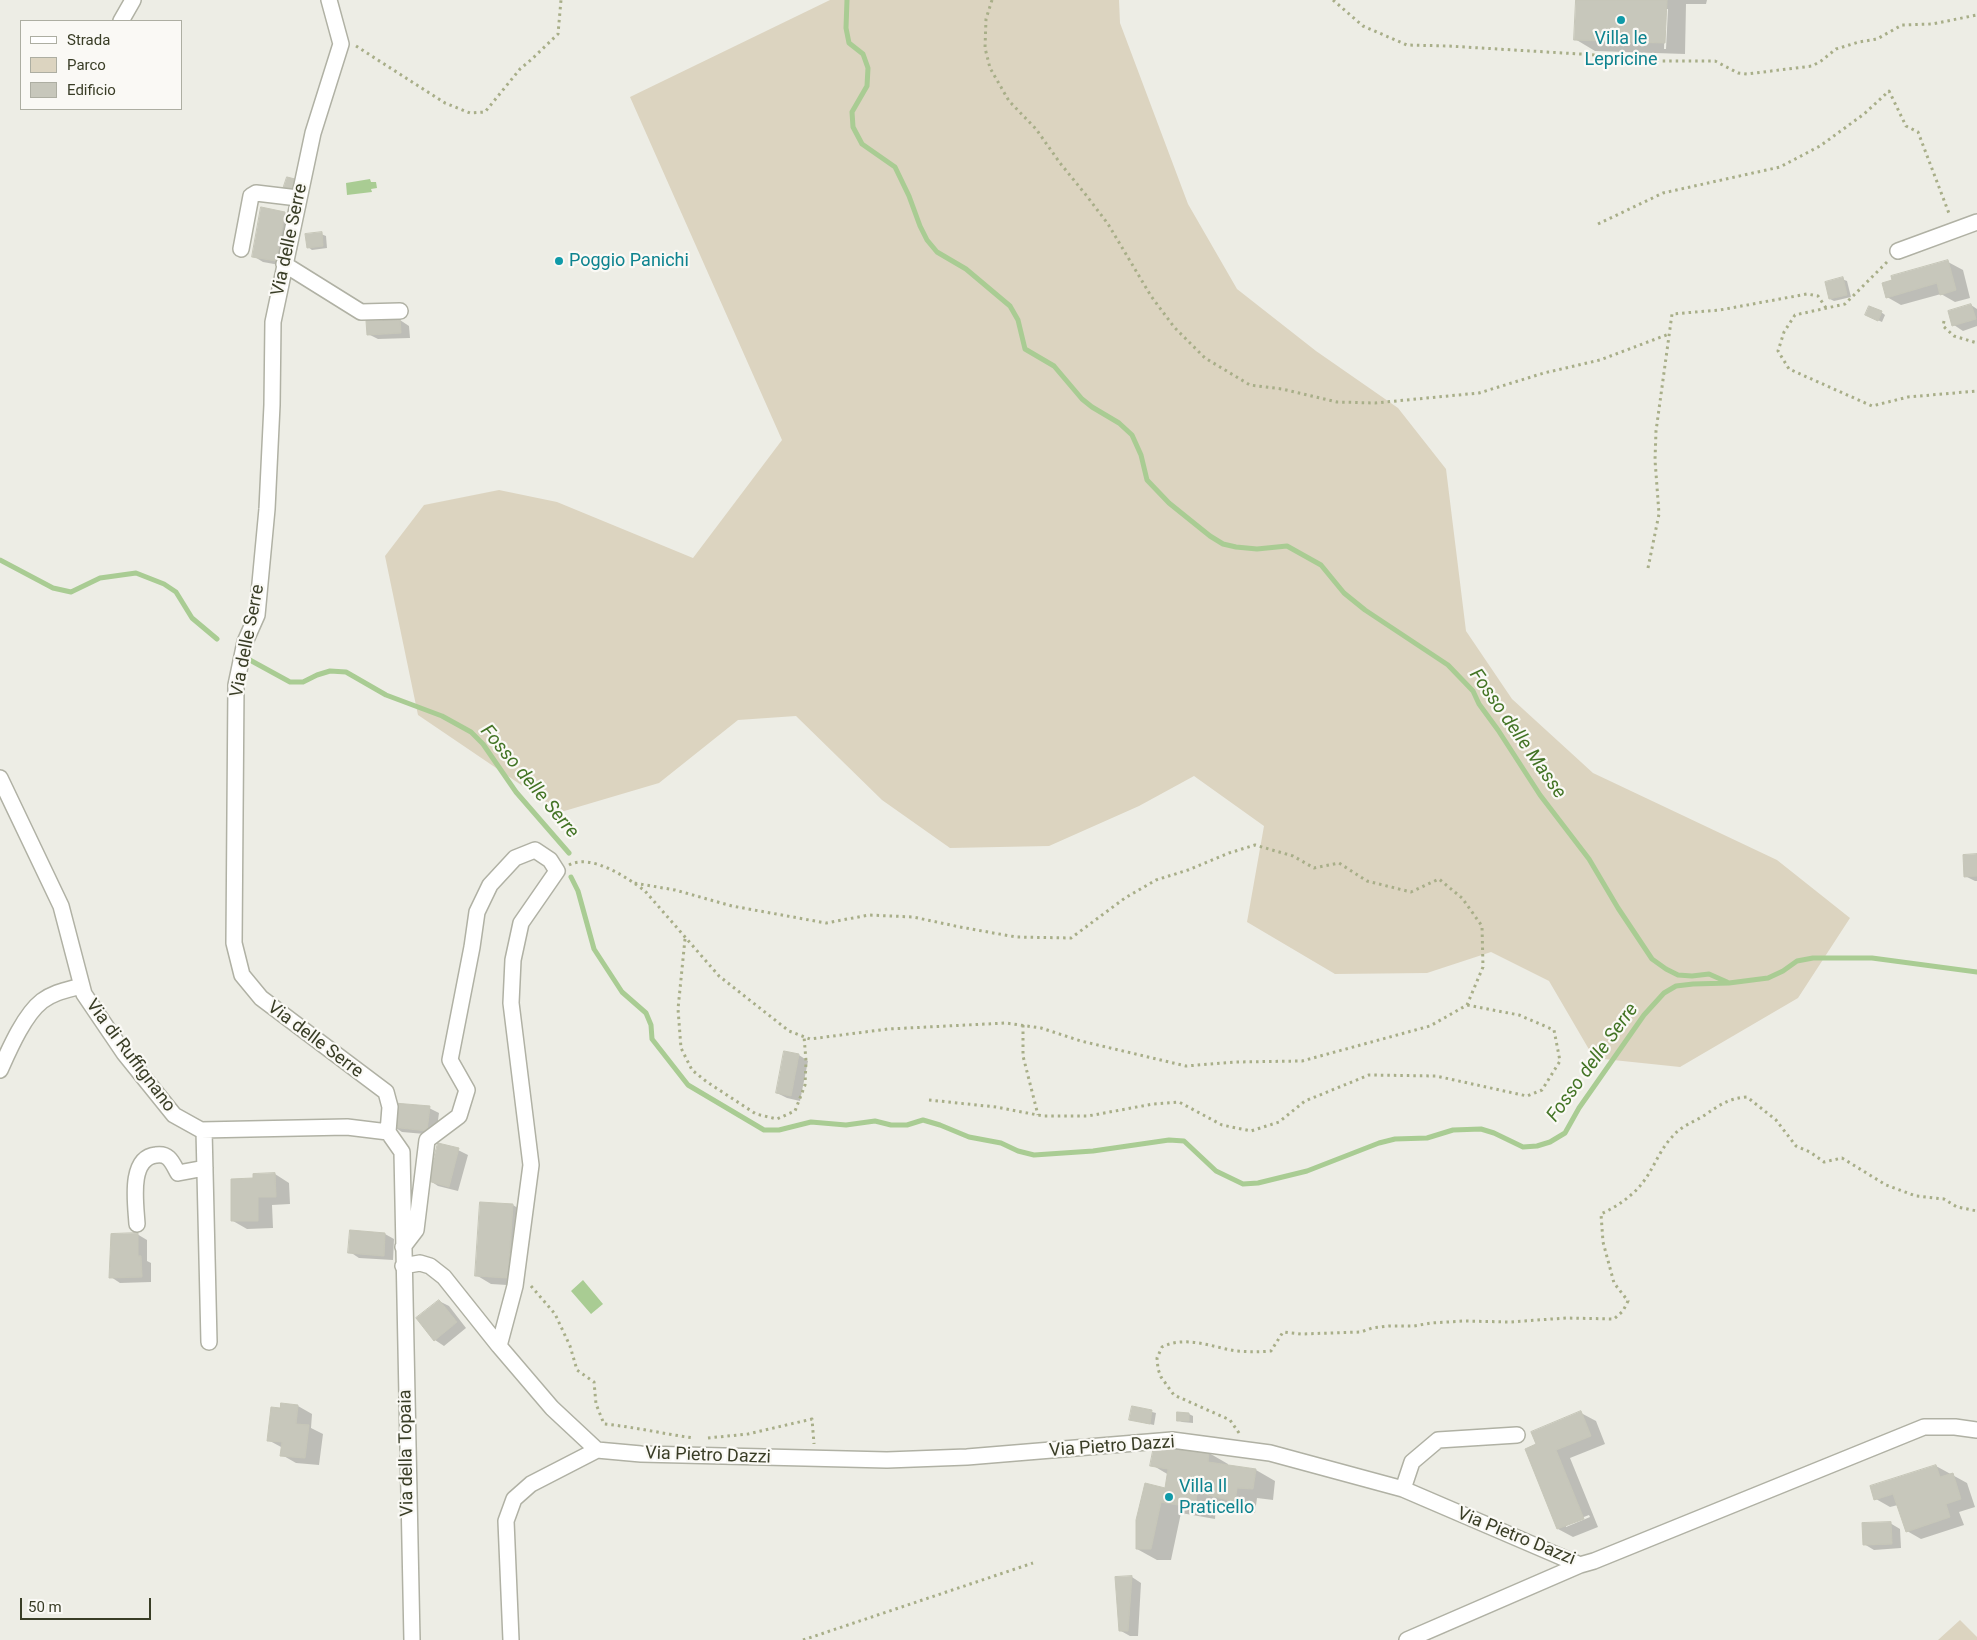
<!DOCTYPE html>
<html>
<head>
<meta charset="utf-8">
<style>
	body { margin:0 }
	#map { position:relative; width:1977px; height:1640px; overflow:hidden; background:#edede5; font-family:Roboto,sans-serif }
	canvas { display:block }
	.legend { position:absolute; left:20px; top:20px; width:162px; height:90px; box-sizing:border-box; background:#faf9f5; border:1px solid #adaea2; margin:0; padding:6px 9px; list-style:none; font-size:15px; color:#393d26 }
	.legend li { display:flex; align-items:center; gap:10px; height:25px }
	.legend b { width:25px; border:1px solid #adaea2 }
	.scale { position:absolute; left:20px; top:1598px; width:131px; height:22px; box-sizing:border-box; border:2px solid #393d26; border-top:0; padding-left:6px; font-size:15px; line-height:18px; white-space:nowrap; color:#393d26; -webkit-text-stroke:4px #faf9f5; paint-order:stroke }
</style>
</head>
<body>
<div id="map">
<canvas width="1977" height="1640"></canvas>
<ul class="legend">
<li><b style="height:6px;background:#fff"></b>Strada</li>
<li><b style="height:14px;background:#dcd4c0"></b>Parco</li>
<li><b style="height:14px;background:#c7c7bb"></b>Edificio</li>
</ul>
<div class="scale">50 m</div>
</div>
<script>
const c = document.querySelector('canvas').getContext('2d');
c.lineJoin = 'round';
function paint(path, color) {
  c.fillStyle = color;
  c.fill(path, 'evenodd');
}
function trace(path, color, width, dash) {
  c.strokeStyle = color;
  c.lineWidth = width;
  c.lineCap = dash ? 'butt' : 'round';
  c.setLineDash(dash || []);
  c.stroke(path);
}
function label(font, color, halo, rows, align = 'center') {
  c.font = font + ' Roboto,sans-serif';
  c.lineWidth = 4.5;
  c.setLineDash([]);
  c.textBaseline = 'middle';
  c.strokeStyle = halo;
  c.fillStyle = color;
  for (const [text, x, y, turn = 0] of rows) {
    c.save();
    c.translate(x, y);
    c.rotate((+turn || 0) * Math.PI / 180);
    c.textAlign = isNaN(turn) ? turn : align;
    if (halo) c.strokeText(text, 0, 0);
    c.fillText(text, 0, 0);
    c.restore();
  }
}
paint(new Path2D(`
	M830,0H1119L1120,23L1188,204L1237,289L1316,351L1398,408L1446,469L1466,631L1512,699L1593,773L1777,860L1850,918L1798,998L1680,1067L1594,1058L1549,981L1491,952L1427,973L1335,974L1247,922L1264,826L1194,776L1139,806L1049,846L950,848L882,800L796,716L738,720L659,783L561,812L418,715L385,556L424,505L499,490L557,502L693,558L782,440L630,97Z
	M1960,1620L1977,1637V1640H1938Z`), '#dcd4c0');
paint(new Path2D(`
	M370,179L371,182H376L377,188L371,189L372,192L347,195L346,183Z
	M583,1280L603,1304L591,1314L571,1291Z`), '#a9cc93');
paint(new Path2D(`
	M1577,0H1707L1706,4H1686L1685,54L1595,51L1575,39ZM1665,9H1668L1666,49H1664Z
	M284,213L294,218L285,266L263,262L253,256Z
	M321,234L326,236L327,248L312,250L308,247Z
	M1948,262L1963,270L1970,298L1955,302L1941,294L1901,305L1887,297L1894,281Z
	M1842,279L1847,281L1851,297L1834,301L1830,299Z
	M1971,305L1977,309V326L1963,331L1954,325Z
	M1881,312L1885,315L1882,322L1871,317Z
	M400,320L409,326L410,338L378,339L368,334Z
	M1977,855V881H1975L1965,876Z
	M799,1055L808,1061L800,1101L787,1098L777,1093Z
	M429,1108L439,1113L436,1135L402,1132L393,1126Z
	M458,1150L468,1155L458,1191L438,1186L429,1180Z
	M275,1174L289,1183L290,1204L272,1205L273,1228L247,1229L233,1221L255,1179Z
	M513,1205L527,1214L523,1286L491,1284L476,1275Z
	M351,1232L385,1234L394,1239L393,1260L359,1258L350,1252Z
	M137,1234L147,1240V1261L151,1263V1282L120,1283L111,1277Z
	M439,1301L449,1306L466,1328L444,1346L435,1340Z
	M298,1406L312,1414L311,1428L323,1434L319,1465L296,1463L282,1455L283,1448L268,1440L281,1410Z
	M1133,1407L1156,1413L1154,1425L1131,1420Z
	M1581,1413L1596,1421L1605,1444L1570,1458L1598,1527L1573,1537L1558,1529L1538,1445ZM1589,1515L1590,1517L1566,1527V1524Z
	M1189,1414L1193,1416V1423L1182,1422L1178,1420Z
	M1209,1453L1228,1464V1466L1256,1470L1275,1481L1273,1500L1257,1498L1255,1513L1216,1502L1215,1519L1181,1513L1171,1560H1157L1137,1549L1166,1489L1169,1475L1152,1465Z
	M1936,1466L1967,1483L1975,1507L1959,1512L1964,1525L1921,1539L1907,1531L1898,1505L1890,1507L1876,1499Z
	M1890,1523L1900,1529L1901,1548L1874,1550L1864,1544Z
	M1132,1577L1141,1583L1138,1636H1130L1121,1631L1117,1578Z`), '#0003');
trace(new Path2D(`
	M847,0L846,28L849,43L863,54L868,68L867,86L852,112L853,127L862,144L895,167L909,196L920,226L927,240L937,252L966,269L1010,306L1018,320L1025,349L1054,366L1082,399L1092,407L1119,423L1132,435L1141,455L1147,480L1169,503L1210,536L1223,544L1236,547L1257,549L1287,546L1321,565L1344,593L1365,610L1448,665L1473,691L1479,704L1498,730L1540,795L1589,859L1618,908L1652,959L1666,969L1678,975L1692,976L1709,974L1727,982
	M0,560L53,588L71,592L100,578L136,573L164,584L176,592L192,618L217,639
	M248,659L290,682H303L317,675L330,671L346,672L386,695L442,716L471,732L483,744L516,792L569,853
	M571,877L578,891L594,949L622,992L646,1013L651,1025L652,1039L688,1085L764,1130H779L811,1122L846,1125L875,1121L891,1125H907L923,1120L940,1125L969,1137L1001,1143L1018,1151L1034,1155L1093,1151L1169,1140L1184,1141L1216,1171L1243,1184L1258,1183L1307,1171L1379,1143L1395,1139L1427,1138L1453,1130L1481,1129L1494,1133L1523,1147L1537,1146L1550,1142L1565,1133L1579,1108L1644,1015L1664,993L1676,986L1693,984L1729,983L1768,978L1783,971L1797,961L1813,958H1872L1977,972`), '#a9cc93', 5);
const building = new Path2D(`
	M1576,0H1667L1665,43L1574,40Z
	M287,177L295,179L292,191L283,189Z
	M261,207L285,212L276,261L252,257Z
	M322,232L323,246L307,248L305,234Z
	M1948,260L1956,290L1940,295L1937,283L1886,298L1882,283L1892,280L1891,276Z
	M1843,277L1847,295L1829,299L1825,282Z
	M1971,304L1976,319L1952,326L1948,311Z
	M1869,306L1882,311L1878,321L1865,315Z
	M400,319L401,333L367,335L366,321Z
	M1977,854V876L1964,877L1963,855Z
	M784,1051L799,1054L791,1096L776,1093Z
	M394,1103L430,1106L427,1131L392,1127Z
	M438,1143L459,1148L449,1187L428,1181Z
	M275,1173L276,1197H258V1221H231V1179L253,1178V1174Z
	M480,1202L513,1204L508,1278L475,1276Z
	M350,1230L385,1233L384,1256L348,1253Z
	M138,1233V1256H141L142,1277L109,1278L111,1234Z
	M439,1300L457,1322L434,1341L416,1318Z
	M281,1403L298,1405L296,1424L309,1425L305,1458L280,1456L282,1442L267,1441L271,1407L280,1408Z
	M1132,1406L1152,1410L1150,1424L1129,1420Z
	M1581,1411L1591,1436L1556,1450L1584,1519L1557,1529L1525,1449L1536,1444L1531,1432Z
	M1177,1412L1189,1413V1421H1177Z
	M1154,1446L1209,1452L1208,1462L1256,1469L1253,1489L1237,1488L1235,1502L1197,1492L1195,1508L1161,1502L1151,1549H1136V1520L1145,1483L1165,1488L1168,1469L1150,1466Z
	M1936,1465L1940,1477L1953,1473L1961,1499L1946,1504L1950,1517L1906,1532L1893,1494L1874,1500L1870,1486Z
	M1891,1522L1892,1544L1863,1545L1862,1523Z
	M1132,1576L1128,1631H1119L1115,1577Z`);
paint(building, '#c7c7bb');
trace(building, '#c6c6b8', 1);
const minor = new Path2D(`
	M329,0L341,44L313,133L273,322L272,405L267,509L257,615L245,642L236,685L234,943L242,975L261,998L386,1092L390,1107L388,1132
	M121,21L133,0
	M241,249L251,196L256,193L298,198
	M1898,251L1977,222
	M284,264L361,312L400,311
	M0,778L61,906L84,994L124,1053L174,1115L201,1130L347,1127L388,1132L402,1152L412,1640
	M0,1070C9,1050 24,1015 42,1001C54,992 67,990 81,986
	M204,1130L209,1342
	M137,1224C136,1205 128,1158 156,1155C169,1153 172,1162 178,1173L205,1168
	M403,1247L416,1230L427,1140L459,1116L467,1090L450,1060L472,947L477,912L490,885L515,858L535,850L550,860L557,871L521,923L513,960L511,1003L531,1165L515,1286L499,1346
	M403,1266L420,1263L430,1266L444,1277L499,1346L552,1408L597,1450L641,1454L887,1460L967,1457L1172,1440L1270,1453L1403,1489L1580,1565
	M1403,1489L1412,1462L1438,1440L1517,1435
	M511,1640L506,1521L514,1499L531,1484L597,1450
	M1407,1640L1580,1565L1594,1561L1924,1427H1955L1977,1430`);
trace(minor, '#b0b1a4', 18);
trace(new Path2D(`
	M992,0L986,19L985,48L990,68L1009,101L1036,129L1060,163L1086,195L1108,224L1151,296L1174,327L1205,358L1250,385L1282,389L1337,402L1375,403L1479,393L1544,373L1600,360L1669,334
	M1333,0L1363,26L1407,45L1448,46L1613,56H1643L1657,61H1715L1738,73L1747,74L1812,66L1821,61L1836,49L1859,42L1877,39L1902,25L1932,24L1977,15
	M356,46L445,103L470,113L485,112L520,69L532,59L558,34L561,0
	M1598,224L1663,193L1780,167L1820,146L1864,114L1889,91L1906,126L1918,132L1950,216
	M1887,262L1845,304L1795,315L1784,332L1778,351L1789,369L1872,406L1908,397L1977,391
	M1944,321L1943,326L1954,336L1977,343
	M1648,568L1659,514L1655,460L1656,431L1672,314L1720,310L1807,294L1818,296L1826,308
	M569,865C591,853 628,878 645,891L719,976L789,1031L810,1039L888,1029L1006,1023L1041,1028L1081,1041L1186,1066L1236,1062L1302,1061L1430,1026L1467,1005L1483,967L1482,926L1462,898L1439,879L1411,892L1367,881L1339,863L1314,868L1293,856L1255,845L1229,853L1188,870L1156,880L1125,898L1071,938L1016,937L960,927L913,917L869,915L826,923L732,906L675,890L634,883
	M685,939L678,1009L681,1048L692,1070L707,1082L756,1114L777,1119L795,1111L805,1085L806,1061L804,1036
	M1023,1025V1056L1038,1115
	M929,1100L996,1107L1043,1116H1088L1153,1104L1179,1102L1222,1125L1251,1131L1279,1122L1305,1101L1369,1075L1436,1076L1527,1096L1542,1090L1560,1061L1554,1030L1519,1015L1467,1005
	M531,1286L555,1314L570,1346L577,1370L594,1382L596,1404L604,1424C635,1427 664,1434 694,1438
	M1239,1433L1230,1420L1174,1395L1161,1377L1158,1369L1157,1358L1162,1347C1186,1335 1212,1347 1236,1351C1248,1352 1259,1352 1271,1351L1283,1332L1301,1334L1361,1332L1372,1328L1389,1326H1414L1431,1323L1464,1321L1510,1322L1566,1318L1614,1319L1623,1311L1628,1301L1614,1283L1603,1242L1601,1214C1620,1205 1637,1193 1648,1175C1656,1162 1662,1147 1673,1136C1681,1126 1694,1122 1705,1115C1719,1105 1730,1098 1747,1097L1776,1120L1796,1146L1810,1152L1824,1162L1842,1158L1886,1185L1916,1196L1944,1199L1957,1207L1977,1211
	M708,1438L748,1434L812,1419L814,1444
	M803,1640L1033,1563`), '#a8ae88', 3, [2.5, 4]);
trace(minor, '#fff', 15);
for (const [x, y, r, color] of [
	[1621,20,5,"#0f9aa8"],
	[559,261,5,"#0f9aa8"],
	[1169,1497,5,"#0f9aa8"]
]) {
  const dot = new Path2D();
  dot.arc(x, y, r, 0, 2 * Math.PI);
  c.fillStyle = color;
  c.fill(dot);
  trace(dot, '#faf9f5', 2);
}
label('18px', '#0d838f', '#faf9f5', [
	["Villa le",1621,39,"center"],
	["Lepricine",1621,60,"center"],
	["Poggio Panichi",569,261],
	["Villa Il",1179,1487],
	["Praticello",1179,1508]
], 'left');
label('18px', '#393d26', '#faf9f5', [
	["Via delle Serre",290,240,-78],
	["Via delle Serre",248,641,-79],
	["Via delle Serre",315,1040,37],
	["Via di Ruffignano",130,1056,53],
	["Via Pietro Dazzi",1112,1447,-4],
	["Via della Topaia",407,1453,-91],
	["Via Pietro Dazzi",708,1456,2],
	["Via Pietro Dazzi",1516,1537,22]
]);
label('italic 19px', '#437425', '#faf9f5', [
	["Fosso delle Masse",1517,734,55],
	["Fosso delle Serre",529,782,50],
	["Fosso delle Serre",1593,1063,-54]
]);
</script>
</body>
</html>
